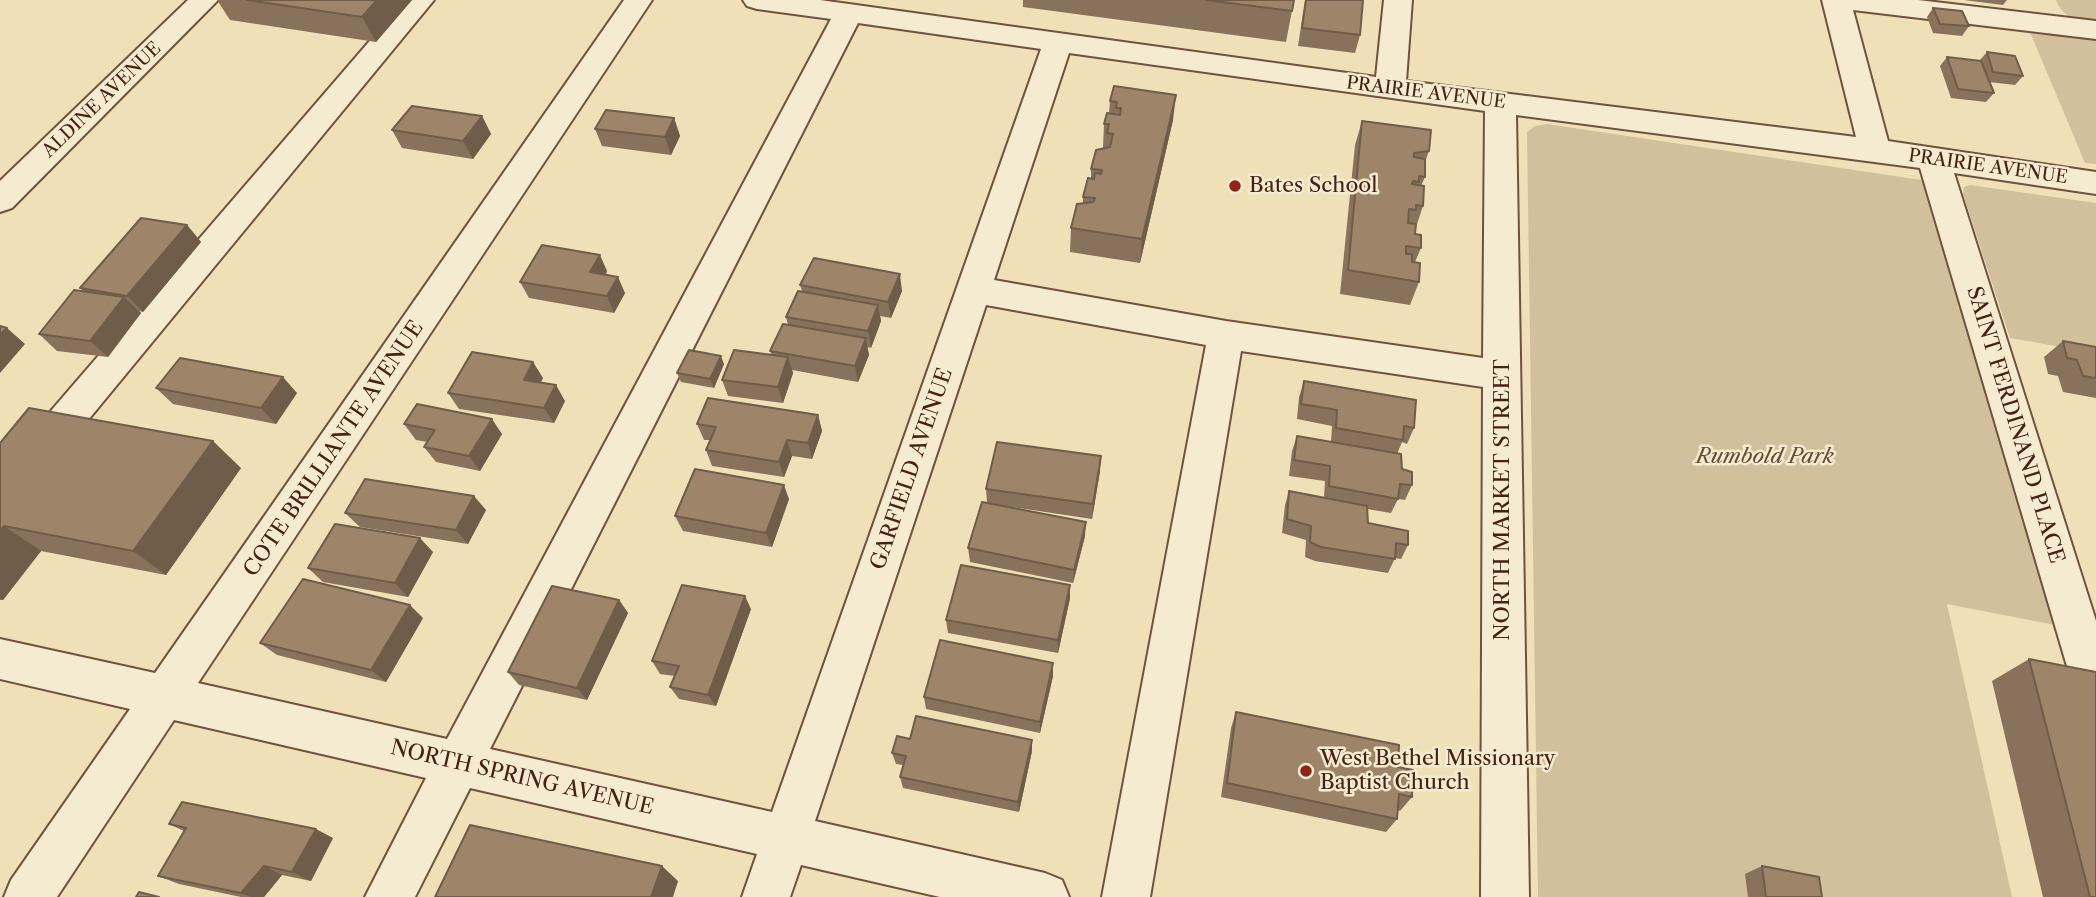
<!DOCTYPE html>
<html>
<head>
<meta charset="utf-8">
<style>
	body { margin:0 }
	canvas { display:block; background:#efe0b8 }
</style>
</head>
<body>
<canvas width="2096" height="897"></canvas>
<script>
const c = document.querySelector('canvas').getContext('2d');
c.lineJoin = 'round';
function paint(path, color) {
  c.fillStyle = color;
  c.fill(path, 'evenodd');
}
function trace(path, color, width, dash) {
  c.strokeStyle = color;
  c.lineWidth = width;
  c.lineCap = dash ? 'butt' : 'round';
  c.setLineDash(dash || []);
  c.stroke(path);
}
function label(font, color, halo, rows, align = 'center') {
  c.font = font + ' "Libre Caslon Text",serif';
  c.lineWidth = 5;
  c.setLineDash([]);
  c.textBaseline = 'middle';
  c.strokeStyle = halo;
  c.fillStyle = color;
  for (const [text, x, y, turn = 0] of rows) {
    c.save();
    c.translate(x, y);
    c.rotate((+turn || 0) * Math.PI / 180);
    c.textAlign = isNaN(turn) ? turn : align;
    if (halo) c.strokeText(text, 0, 0);
    c.fillText(text, 0, 0);
    c.restore();
  }
}
paint(new Path2D(`
	M2056,0H2096V23C2078,21 2063,18 2056,0Z
	M2030,32L2096,40V164L2085,163Z
	M1547,124L1928,181L2055,625L1947,604L2012,897H1538L1527,132L1535,126Z
	M1970,185L2096,203V353L2010,338L1963,194L1964,187Z`), '#d2c09c');
const minor = new Path2D(`
	M188,0H218L12,208L0,212V181Z
	M405,0H434L14,510L0,515V470Z
	M624,0H652L198,683L447,739L831,19L757,9L747,6L743,0H820L1376,77L1384,0H1412L1406,81L1856,137L1822,0H1918L2096,21V39L1853,10L1888,141L2096,172V194L1954,173L2096,621V711L2080,705L2074,690L1920,168L1516,115L1529,897H1481L1483,387L1241,351L1150,897H1102L1206,345L986,305L815,821L1045,873L1062,880L1069,897H940L801,865L790,897H742L757,854L470,788L415,897H365L426,778L174,720L57,897H4L11,880L130,709L0,679V639L155,673ZM858,23L1041,49L772,812L490,749ZM1069,53L1485,111L1483,358L1226,321L994,280Z`);
trace(minor, '#70523e', 4);
paint(minor, '#f5ebd1');
paint(new Path2D(`
	M217,0H412L376,42L230,20Z
	M1023,0H1294L1286,42L1023,7Z
	M1305,0H1363L1360,35L1355,53L1298,46Z
	M1964,0H2007L2003,5Z
	M1933,8L1969,26L1962,36L1933,33L1927,17Z
	M1987,52L2023,76L2015,85L1989,82L1994,93L1986,102L1951,98L1940,66L1947,57L1979,61Z
	M1114,86L1173,120L1140,263L1070,252L1071,228L1083,203V197L1091,178V169L1103,148L1104,124L1109,113L1110,101Z
	M482,116L491,134L473,159L402,148L392,130Z
	M674,118L680,136L671,155L602,146L595,129Z
	M1362,121L1429,151L1425,162V177L1421,186L1423,206L1416,227L1415,234L1421,248L1415,262L1419,282L1410,305L1340,294L1355,145Z
	M187,225L201,242L143,312L139,311L141,313L108,357L57,351L39,334L84,292L80,288Z
	M607,271L606,275L625,293L614,313L529,298L520,282Z
	M800,285L902,291L891,318L880,316L881,321L871,348L867,347L869,355L858,382L792,370L793,373L783,403L728,396L722,380L772,355L770,351L788,325L786,317L802,291Z
	M2063,341L2096,347V398L2063,392L2058,376L2048,374L2044,357Z
	M724,364L714,388L681,382L677,373Z
	M543,378L540,382L565,401L554,423L459,409L448,393Z
	M1304,381L1414,428L1407,444L1402,442L1397,454L1402,469L1412,485L1405,500L1398,499L1391,513L1367,509L1368,523L1408,545L1401,559L1395,558L1388,573L1315,561L1305,557L1306,540L1282,533L1285,505L1289,491L1324,498L1325,481L1289,476L1292,451L1297,436L1331,442L1332,426L1297,419L1299,397Z
	M156,388L297,393L276,424L173,404Z
	M818,415L822,431L812,459L792,456L784,477L712,466L706,450L710,440H704L697,424Z
	M404,424L502,434L480,471L436,462L424,447L427,442L416,440Z
	M0,443L241,468L166,575L41,551L3,600H0Z
	M1100,471L1092,519L1012,507L1085,536L1073,583L970,562L968,548L987,503L986,489Z
	M789,499L772,547L683,531L675,516Z
	M486,510L468,544L360,527L345,513Z
	M433,552L408,597L323,582L308,568Z
	M1070,585V598L1058,653L948,633L946,620Z
	M619,600L628,613L587,700L519,685L508,672Z
	M751,609L716,706L679,699L670,687L675,676L660,674L652,661Z
	M423,618L386,682L277,655L260,643Z
	M2029,659L2096,897H2043L1992,681Z
	M1053,663V676L1040,733L926,709L924,697Z
	M1236,712L1398,767L1412,797L1400,811L1398,810L1397,819L1386,832L1221,797L1231,728Z
	M910,739L1032,740V751L1019,812L903,788L900,777L903,765L896,764L892,753Z
	M169,824L333,838L311,881L282,875L264,897H241L179,884L158,876L184,831Z
	M1762,866L1822,897H1748L1745,874Z`), '#88725b');
paint(new Path2D(`
	M377,0H412L376,42L362,17Z
	M1176,95L1173,120L1140,263L1142,239Z
	M482,116L491,134L473,159L463,141Z
	M674,118L680,136L671,155L665,137Z
	M187,225L201,242L143,312L127,296Z
	M600,255L607,271L598,289L590,272Z
	M900,274L902,291L891,318L888,302Z
	M618,277L625,293L614,313L607,296Z
	M124,297L141,313L108,357L90,341Z
	M878,305L881,321L871,348L868,331Z
	M7,328L25,344L0,373V335Z
	M866,338L869,355L858,382L855,366Z
	M721,356L724,364L714,388L710,379Z
	M788,357L793,373L783,403L778,387Z
	M533,362L543,378L534,396L524,380Z
	M283,377L297,393L276,424L261,408Z
	M556,385L565,401L554,423L544,408Z
	M818,415L822,431L812,459L808,443Z
	M492,419L502,434L480,471L469,456Z
	M787,440L792,456L784,477L779,462Z
	M213,441L241,468L166,575L133,551Z
	M1101,456L1100,471L1092,519L1093,504Z
	M784,485L789,499L772,547L766,533Z
	M474,496L486,510L468,544L456,530Z
	M1086,522L1085,536L1073,583L1074,570Z
	M4,526L41,551L3,600L0,598V531Z
	M420,538L433,552L408,597L395,583Z
	M1070,585V598L1058,653V640Z
	M745,596L751,609L716,706L708,695Z
	M619,600L628,613L587,700L577,688Z
	M410,605L423,618L386,682L371,670Z
	M1053,663V676L1040,733V722Z
	M1032,740V751L1019,812L1018,802Z
	M316,829L333,838L311,881L292,872Z
	M264,866L282,875L264,897H251L241,893Z
	M662,866L678,881L673,897H651Z`), '#6f5d4a');
const building = new Path2D(`
	M247,0H377L362,17Z
	M1206,0H1294L1292,11Z
	M1306,0H1363L1360,35L1302,28Z
	M1933,8L1962,11L1969,26L1940,24Z
	M1987,52L2015,56L2023,76L1993,72Z
	M1947,57L1981,61L1994,93L1958,89Z
	M1114,86L1176,95L1142,239L1071,228L1077,204L1093,202L1095,198L1083,197L1088,178L1094,179L1095,173L1101,174L1102,170L1091,169L1096,150L1110,147L1113,134L1107,133L1109,124H1104L1107,113L1120,115L1121,108H1116L1117,102L1110,101Z
	M412,106L482,116L463,141L392,130Z
	M606,110L674,118L665,137L595,129Z
	M1362,121L1431,130L1429,151L1414,153V157L1425,159V177L1419,176V182L1413,181L1412,184L1424,186L1423,206L1416,205V210L1409,209L1408,223L1416,224L1415,234L1421,235V248L1406,246V254H1412V262L1420,263L1419,282L1348,270Z
	M141,218L187,225L127,296L80,288Z
	M542,245L600,255L590,272L618,277L607,296L520,282Z
	M814,258L900,274L888,302L800,285Z
	M74,290L124,297L90,341L39,334Z
	M798,291L878,305L868,331L786,317Z
	M783,324L866,338L855,366L770,351Z
	M0,326L7,328L0,335Z
	M2063,341L2096,347V378L2083,376L2077,360L2067,358Z
	M689,350L721,356L710,379L677,373Z
	M734,350L788,357L778,387L722,380Z
	M472,352L533,362L524,380L556,385L544,408L448,393Z
	M180,358L283,377L261,408L156,388Z
	M1304,381L1416,400L1414,428L1404,426L1403,440L1336,428L1337,410L1301,404Z
	M708,398L818,415L808,443L787,440L779,462L706,450L716,427L697,424Z
	M417,404L492,419L469,456L424,447L435,430L404,424Z
	M29,408L213,441L133,551L4,526L0,531V443Z
	M1297,436L1401,454L1402,469L1412,472V485L1400,484L1398,499L1329,486L1330,466L1294,460Z
	M997,442L1101,456L1093,504L986,489Z
	M695,469L784,485L766,533L675,516Z
	M365,479L474,496L456,530L345,513Z
	M1289,491L1367,506L1368,523L1408,531V545L1396,543L1395,559L1321,547L1310,542L1311,526L1287,519Z
	M982,502L1086,522L1074,570L968,548Z
	M335,524L420,538L395,583L308,568Z
	M961,565L1070,585L1058,640L946,620Z
	M303,579L410,605L371,670L260,643Z
	M682,585L745,596L708,695L670,687L679,666L652,661Z
	M552,586L619,600L577,688L508,672Z
	M940,640L1053,663L1040,722L924,697Z
	M2029,659L2096,672V897H2090Z
	M1236,712L1399,745L1398,767L1413,770L1412,797L1399,794L1397,819L1227,783Z
	M916,716L1032,740L1018,802L900,777L906,756L892,753L897,736L910,739Z
	M182,802L316,829L292,872L264,866L241,893L158,876L186,828L169,824Z
	M470,825L662,866L651,897H435Z
	M1762,866L1819,877L1822,897H1766Z
	M139,892L159,897H136Z`);
paint(building, '#9e856a');
trace(building, '#6f5d4a', 2);
for (const [x, y, r, color] of [
	[1235,186,7,"#8f2418"],
	[1306,771,7,"#8f2418"]
]) {
  const dot = new Path2D();
  dot.arc(x, y, r, 0, 2 * Math.PI);
  c.fillStyle = color;
  c.fill(dot);
  trace(dot, '#f5ebd1', 2.5);
}
label('18px', '#462215', '#f5ebd1', [
	["PRAIRIE AVENUE",1426,93,7],
	["ALDINE AVENUE",102,100,-44],
	["PRAIRIE AVENUE",1988,167,8]
]);
label('21px', '#462215', '#f5ebd1', [
	["Bates School",1249,186],
	["West Bethel Missionary",1320,759],
	["Baptist Church",1320,783]
], 'left');
label('21px', '#462215', '#f5ebd1', [
	["SAINT FERDINAND PLACE",2015,425,73],
	["COTE BRILLIANTE AVENUE",334,449,-56],
	["GARFIELD AVENUE",912,469,-71],
	["NORTH MARKET STREET",1503,500,-90],
	["NORTH SPRING AVENUE",522,778,13]
]);
label('italic 21px', '#694a37', '#f5ebd1', [
	["Rumbold Park",1765,457]
]);
</script>
</body>
</html>
